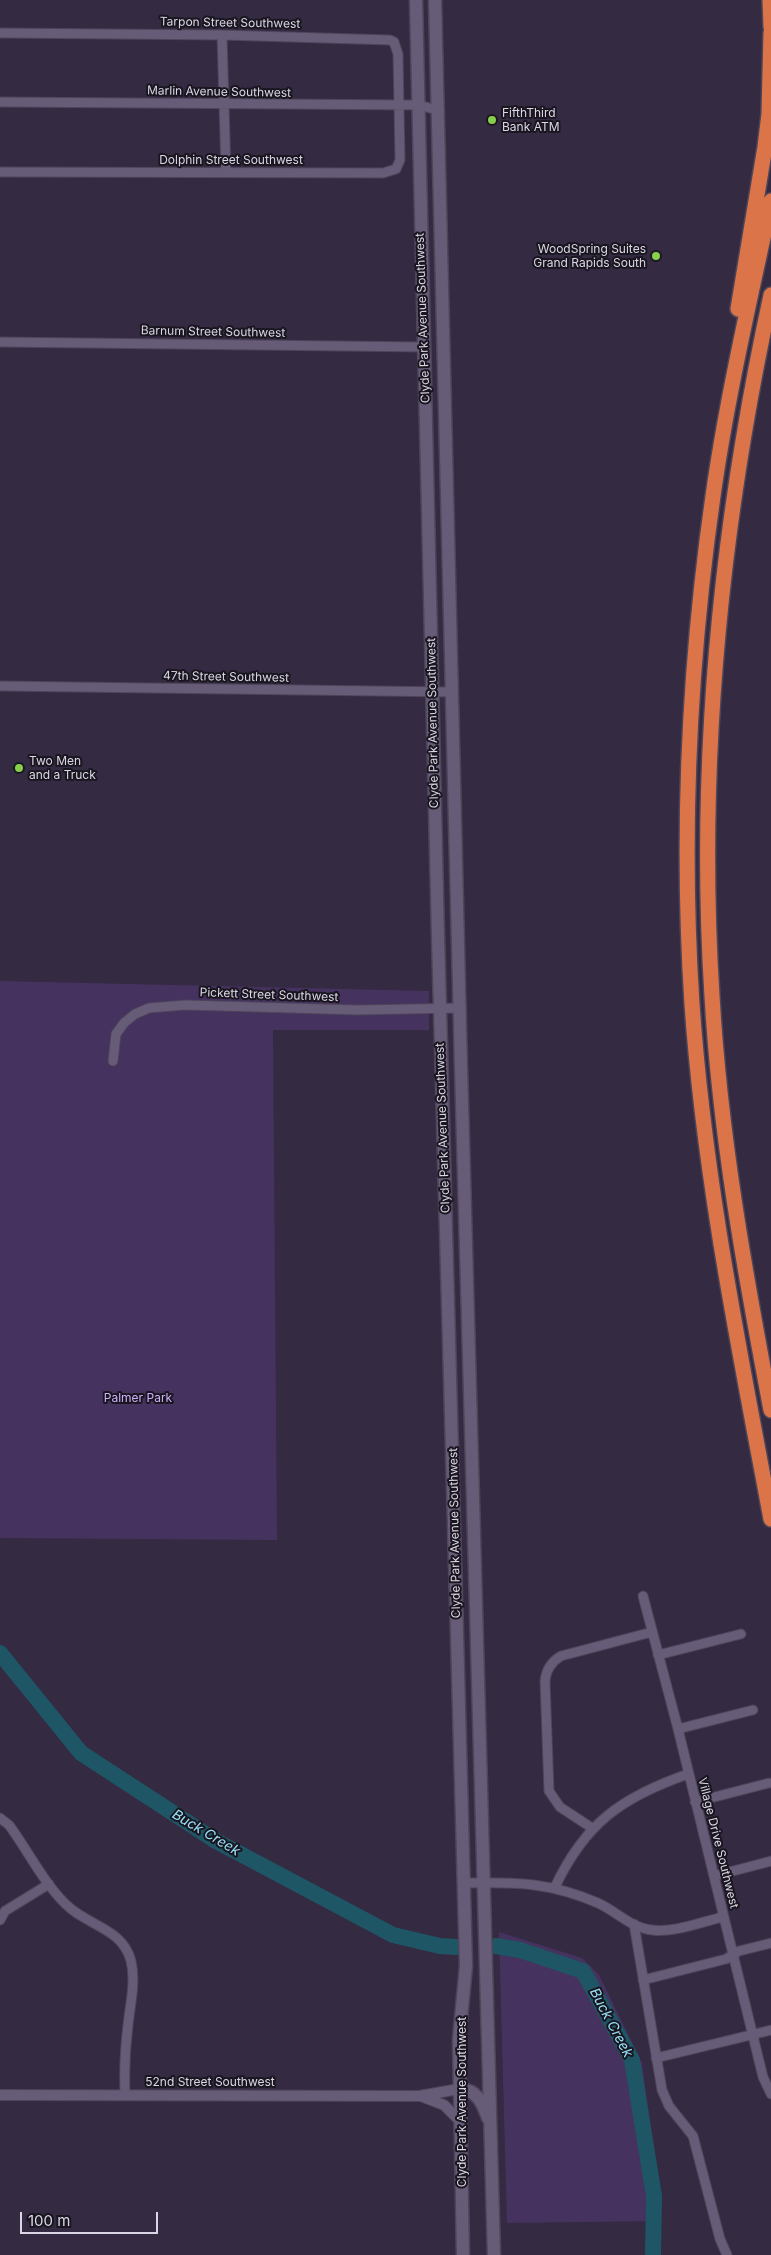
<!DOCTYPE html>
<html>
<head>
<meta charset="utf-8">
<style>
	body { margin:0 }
	#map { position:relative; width:771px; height:2255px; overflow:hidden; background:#342a42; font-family:Inter,sans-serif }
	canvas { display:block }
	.scale { position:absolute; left:20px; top:2212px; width:138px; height:22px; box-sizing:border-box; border:2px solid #dbd6e5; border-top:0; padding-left:6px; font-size:15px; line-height:18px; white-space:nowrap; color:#dbd6e5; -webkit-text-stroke:4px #1a1620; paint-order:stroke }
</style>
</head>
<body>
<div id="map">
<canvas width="771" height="2255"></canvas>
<div class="scale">100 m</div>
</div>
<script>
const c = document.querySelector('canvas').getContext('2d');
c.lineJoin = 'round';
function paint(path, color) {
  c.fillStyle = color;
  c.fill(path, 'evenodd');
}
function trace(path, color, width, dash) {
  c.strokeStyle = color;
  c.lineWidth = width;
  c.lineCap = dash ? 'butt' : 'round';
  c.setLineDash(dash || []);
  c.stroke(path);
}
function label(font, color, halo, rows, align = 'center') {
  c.font = font + ' Inter,sans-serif';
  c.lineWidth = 4;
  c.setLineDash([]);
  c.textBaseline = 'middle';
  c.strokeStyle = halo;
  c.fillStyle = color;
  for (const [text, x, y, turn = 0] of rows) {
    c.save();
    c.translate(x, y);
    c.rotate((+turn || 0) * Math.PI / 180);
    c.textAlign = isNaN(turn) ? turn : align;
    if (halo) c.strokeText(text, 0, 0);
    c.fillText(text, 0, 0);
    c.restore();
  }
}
paint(new Path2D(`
	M0,981L429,991V1030H273L277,1540L0,1538Z
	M499,1932L582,1958L599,1975L642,2063L657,2174L660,2221L507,2223Z`), '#45325f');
trace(new Path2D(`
	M0,1653L81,1753L216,1841L393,1935L440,1946L456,1947
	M496,1946L520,1950L583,1971L632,2060L654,2196L653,2255`), '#1f5666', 16);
const minor = new Path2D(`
	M0,33L222,35L390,40L394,42L398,54L400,160L396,169L383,173L0,172
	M222,35L226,172
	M0,102L419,105L437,110
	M0,342L425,347
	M0,686L451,692
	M113,1061L116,1034L124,1023L135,1014L149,1008L185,1005L358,1010L460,1008
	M643,1596L678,1729L763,2077L771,2094
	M658,1655L741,1634
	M678,1729L753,1710
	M695,1802L769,1783
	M0,1818L9,1825C27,1849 47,1889 70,1908C91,1926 123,1930 131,1961C136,1982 130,2005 128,2025C125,2049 124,2070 125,2094
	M592,1828L560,1807L549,1791L545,1681C546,1670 551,1662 561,1656L652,1632
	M714,1876L771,1861
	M464,1883C516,1882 549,1882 598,1903C616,1911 631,1928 652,1930C674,1933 701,1922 723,1917
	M555,1887C585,1823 622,1797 688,1774
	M0,1920L5,1911L49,1884
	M634,1924L662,2090L669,2106L693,2136L720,2239L727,2255
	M643,1980L726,1959L739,1951L771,1943
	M656,2058L771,2030`);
const tertiary = new Path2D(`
	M0,2095L419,2096L459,2089
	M423,2097L444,2105L460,2121`);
const secondary = new Path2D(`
	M416,0L438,936L466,1966L459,2039L463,2255
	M435,0L461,1067L494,2255
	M459,2089C477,2089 483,2104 488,2118`);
const motorway = new Path2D(`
	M770,0L771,27
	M771,201C750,299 727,397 713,496C689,664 681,835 692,1004C704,1177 739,1348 771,1519
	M771,295C721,525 697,760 712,996C720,1136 745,1273 771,1410
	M738,309L765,147L769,114L771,33`);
trace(minor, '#4e4559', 11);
trace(tertiary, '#4e4559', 12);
trace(secondary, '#4e4559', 15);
trace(motorway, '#4e4559', 18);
trace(minor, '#665c77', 9);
trace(tertiary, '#665c77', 10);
trace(secondary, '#665c77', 12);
trace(motorway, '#db7448', 15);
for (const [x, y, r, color] of [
	[492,120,5,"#87cf4a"],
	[656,256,5,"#87cf4a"],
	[19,768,5,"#87cf4a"]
]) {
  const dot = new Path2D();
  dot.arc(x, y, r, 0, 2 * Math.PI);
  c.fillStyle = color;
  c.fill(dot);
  trace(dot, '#1a1620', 2);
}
label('12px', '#dbd6e5', '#1a1620', [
	["Tarpon Street Southwest",230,23,1],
	["Marlin Avenue Southwest",219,92,1],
	["Dolphin Street Southwest",231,160],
	["Clyde Park Avenue Southwest",423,318,-92],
	["Barnum Street Southwest",213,332,1],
	["47th Street Southwest",226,677,1],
	["Clyde Park Avenue Southwest",433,723,-91],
	["Pickett Street Southwest",269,995,2],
	["Clyde Park Avenue Southwest",443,1128,-92],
	["Clyde Park Avenue Southwest",455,1533,-91],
	["Village Drive Southwest",718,1843,76],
	["52nd Street Southwest",210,2082],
	["Clyde Park Avenue Southwest",462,2102,-90]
]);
label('12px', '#dbd6e5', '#1a1620', [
	["FifthThird",502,113],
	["Bank ATM",502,127],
	["WoodSpring Suites",646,249,"right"],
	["Grand Rapids South",646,263,"right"],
	["Two Men",29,761],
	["and a Truck",29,775]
], 'left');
label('12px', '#ceb0fb', '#1a1620', [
	["Palmer Park",138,1398]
]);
label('italic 14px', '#97e2fa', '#1a1620', [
	["Buck Creek",206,1833,31],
	["Buck Creek",611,2023,62]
]);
</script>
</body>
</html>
